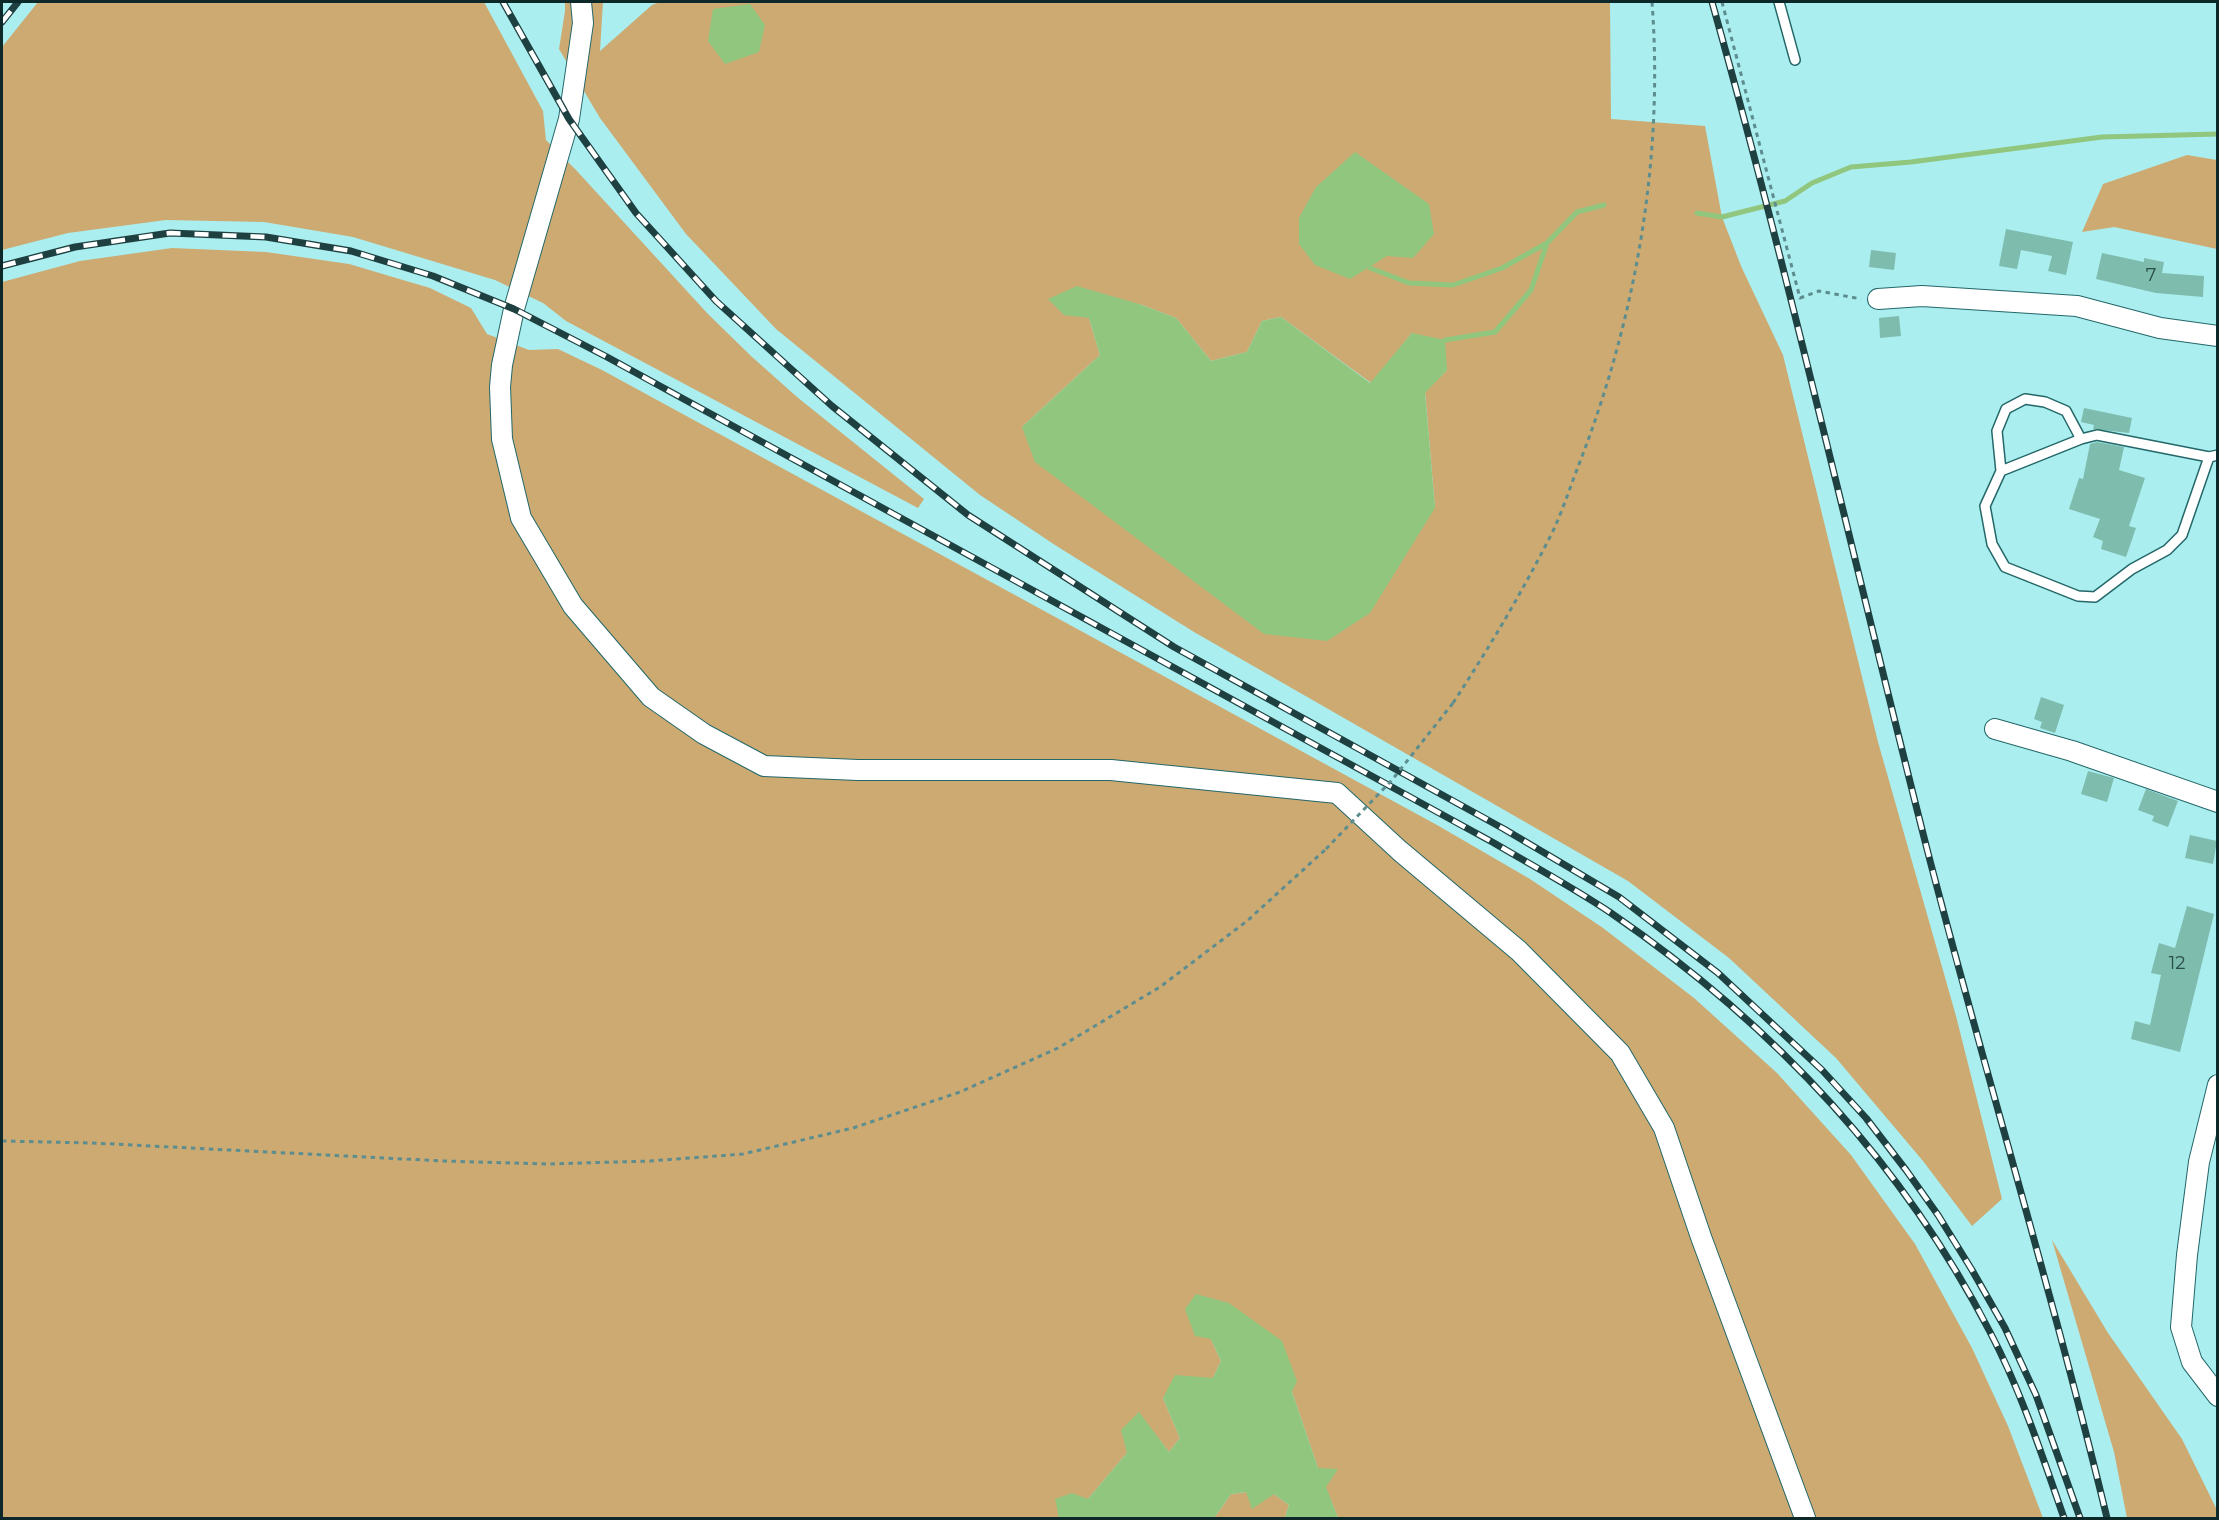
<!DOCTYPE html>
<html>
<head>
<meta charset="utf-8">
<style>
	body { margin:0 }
	#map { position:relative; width:2219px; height:1520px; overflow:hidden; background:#abeeef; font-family:Montserrat,sans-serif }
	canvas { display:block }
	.frame { position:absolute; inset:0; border:3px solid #0c2829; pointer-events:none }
</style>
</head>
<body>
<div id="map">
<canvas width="2219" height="1520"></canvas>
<div class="frame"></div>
</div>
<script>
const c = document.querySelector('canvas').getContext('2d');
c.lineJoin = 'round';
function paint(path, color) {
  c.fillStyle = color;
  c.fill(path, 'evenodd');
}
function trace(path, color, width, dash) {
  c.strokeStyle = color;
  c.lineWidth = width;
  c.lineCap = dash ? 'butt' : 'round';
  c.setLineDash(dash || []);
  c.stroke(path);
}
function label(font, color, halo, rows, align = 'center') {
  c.font = font + ' Montserrat,sans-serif';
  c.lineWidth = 4.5;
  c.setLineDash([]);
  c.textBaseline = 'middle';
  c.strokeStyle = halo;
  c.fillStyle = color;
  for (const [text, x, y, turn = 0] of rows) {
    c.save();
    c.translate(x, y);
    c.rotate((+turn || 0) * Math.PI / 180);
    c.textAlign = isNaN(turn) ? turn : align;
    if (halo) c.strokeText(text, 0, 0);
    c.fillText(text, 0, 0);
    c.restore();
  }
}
paint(new Path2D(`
	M38,2H484L543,111L546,140L576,170L707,313L751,356L797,397L924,499L918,508L566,321L543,303L495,280L353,237L264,222L166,220L68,233L2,250V47Z
	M565,2H603L600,51L652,5L660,2H1610L1611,119L1705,126L1722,217L1741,266L1783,355L1878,742L1956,1016L2002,1199L1972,1226L1923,1161L1836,1058L1729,958L1628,881L1194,632L1055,545L980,495L776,329L686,234L600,118L559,49L565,11ZM1139,304L1176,318L1211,361L1247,352L1262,321L1281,317L1371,383L1412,333L1447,370L1425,392L1435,508L1022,427L1100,355L1089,318Z
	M2187,155L2217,160V249L2114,227L2082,232L2103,184Z
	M172,248L266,252L349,264L430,288L471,308L487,334L529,350L558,349L602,370L1437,825L1530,879L1603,928L1694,998L1777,1073L1851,1155L1915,1244L1972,1348L2008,1426L2043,1518H1338L1318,1468L1292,1392L1211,1339L1221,1361L1213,1378L1163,1398L1180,1438L1169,1452L1138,1412L1127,1453L1088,1499H1056L1059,1518H2V282L80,261Z
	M2052,1240L2108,1333L2182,1439L2217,1510V1518H2127L2114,1452Z
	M1246,1492L1274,1494L1289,1505L1285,1518H1214L1231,1494Z`), '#cdaa72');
paint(new Path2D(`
	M750,4L765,25L759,52L725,64L708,41L713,9Z
	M1355,152L1429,204L1434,234L1413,258L1387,256L1350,279L1315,265L1299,244V218L1316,187Z
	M1077,286L1139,304L1176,318L1211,361L1247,352L1262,321L1281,317L1370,383L1412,333L1445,340L1447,370L1425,393L1435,508L1370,613L1327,641L1264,634L1035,462L1022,427L1100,355L1089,318L1064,315L1048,299Z
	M1196,1294L1229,1303L1282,1341L1297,1381L1292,1392L1318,1468L1338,1469L1326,1487L1338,1518H1285L1289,1505L1274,1494L1252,1509L1246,1492L1231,1494L1214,1518H1059L1055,1499L1072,1493L1088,1499L1127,1453L1121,1430L1139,1412L1169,1452L1180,1438L1163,1398L1175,1375L1213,1378L1221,1361L1211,1339L1195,1336L1185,1309Z`), '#90c67e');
trace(new Path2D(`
	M1697,213L1722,217L1785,201L1812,183L1851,167L1911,162L2102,137L2218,134
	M1370,268L1409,283L1453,285L1502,268L1547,243
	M1445,340L1495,332L1531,290L1547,243L1577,212L1604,205`), '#90c67e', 5);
paint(new Path2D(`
	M2006,229L2073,242L2066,275L2048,271L2052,256L2021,250L2017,269L1999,266Z
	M1871,250L1896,253L1894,270L1869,267Z
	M2102,253L2144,262V258L2164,262L2162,273L2204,276L2203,297L2156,293L2096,279Z
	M1899,316L1901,336L1880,338L1879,318Z
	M2084,408L2132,418L2129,433L2093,429L2094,425L2081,422Z
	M2097,442L2124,447L2119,470L2145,478L2129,526L2136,528L2126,557L2101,549L2103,541L2093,537L2100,519L2069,509L2079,478L2083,479L2090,444Z
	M2041,697L2064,705L2055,733L2040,728L2042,722L2034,719Z
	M2088,771L2114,778L2107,802L2081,794Z
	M2146,789L2178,801L2168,827L2152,821L2154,816L2138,810Z
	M2190,835L2217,841L2213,864L2185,858Z
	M2187,906L2214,914L2180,1052L2131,1039L2135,1021L2150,1025L2161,975L2151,973L2159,943L2175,948Z`), '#7ebcae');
const lane = new Path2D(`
	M1779,2L1795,60
	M2081,439L2066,411L2045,402L2025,399L2006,409L1997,431L2001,471L1985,506L1992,544L2005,567L2078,596L2095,597L2132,569L2167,550L2182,535L2209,457
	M2001,471L2081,439L2097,435L2209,457L2218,455`);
const street = new Path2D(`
	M581,2L583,23L569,119L514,309L502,365L500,387L502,439L521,518L573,606L651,697L704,734L764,766L858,770H1111L1337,793L1400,851L1519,951L1620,1053L1664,1128L1701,1237L1805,1518
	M1878,299L1922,296L2077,306L2160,328L2218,336
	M1995,729L2072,751L2218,802
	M2218,1085L2199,1162L2187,1255L2181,1327L2192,1362L2218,1396`);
trace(lane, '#236769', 12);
trace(street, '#236769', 22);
trace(new Path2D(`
	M1722,2L1800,298L1819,291L1861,299
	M1453,703C1489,648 1521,594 1551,535C1561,515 1568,493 1576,472C1635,323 1664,161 1652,2
	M2,1141L93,1143L443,1161L548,1164L650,1161L743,1154L853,1128L960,1092L1058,1048L1160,987L1247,921L1326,849`), '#5d8d8e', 3, [4.5, 4.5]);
trace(lane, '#fff', 9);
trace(street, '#fff', 20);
const rail = new Path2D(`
	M503,2L569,119L636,213L716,301L832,406L968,515L1174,647L1504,829L1619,897L1718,973L1822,1070L1866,1118L1906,1170L1938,1215L1972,1270L2005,1328L2036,1395L2080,1518
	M1712,2C1791,282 1855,567 1927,849C1985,1073 2053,1294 2107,1518
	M2,22L18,2
	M2,266L75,247L170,233L266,237L351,251L433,276L514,309L607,357L1494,843C1533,866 1574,888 1611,913C1770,1022 1901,1160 1990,1332C2021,1391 2042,1455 2064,1518`);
trace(rail, '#1f4041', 7);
trace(rail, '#fff', 4.5, [14]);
trace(new Path2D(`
	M1326,849L1392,780L1453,703`), '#5d8d8e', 3, [4.5, 4.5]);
label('18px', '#284d4a', null, [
	["7",2151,276],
	["12",2177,964]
]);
</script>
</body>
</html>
